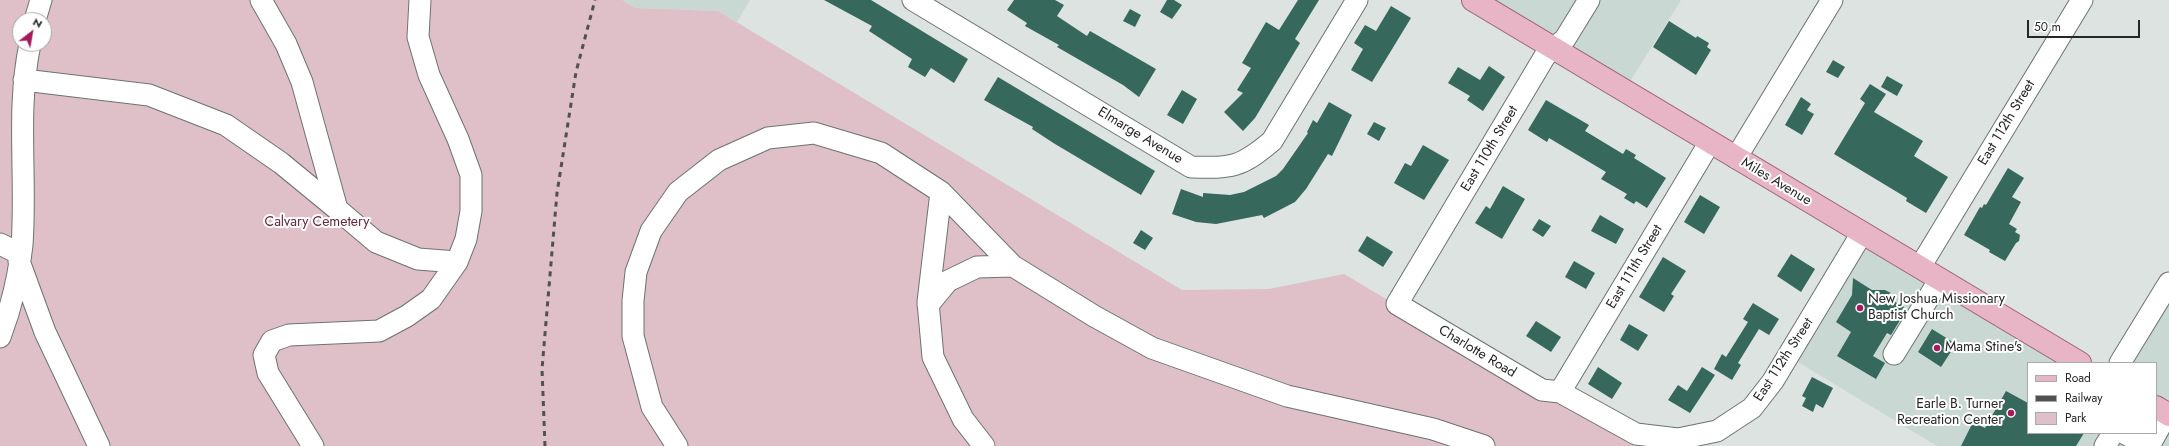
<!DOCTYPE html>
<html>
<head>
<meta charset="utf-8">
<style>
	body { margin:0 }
	#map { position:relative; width:2169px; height:446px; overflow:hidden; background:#dce3e1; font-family:Jost,sans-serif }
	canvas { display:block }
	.legend { position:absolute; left:2027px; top:362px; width:130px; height:72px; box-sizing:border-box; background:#fff; border:1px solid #a8a9a9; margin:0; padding:5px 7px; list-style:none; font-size:12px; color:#262827 }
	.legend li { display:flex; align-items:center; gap:8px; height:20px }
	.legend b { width:20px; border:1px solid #a8a9a9 }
	.north { position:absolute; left:12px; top:12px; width:40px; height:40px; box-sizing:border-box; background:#fff; border:1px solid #a8a9a9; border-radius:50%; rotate:31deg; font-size:11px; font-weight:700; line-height:16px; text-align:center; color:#262827 }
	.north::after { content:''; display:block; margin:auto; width:14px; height:18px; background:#a6195d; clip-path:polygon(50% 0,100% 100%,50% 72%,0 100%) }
	.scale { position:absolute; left:2027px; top:20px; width:113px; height:18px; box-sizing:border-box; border:2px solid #262827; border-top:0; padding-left:5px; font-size:12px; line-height:14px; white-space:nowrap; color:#262827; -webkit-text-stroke:3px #fff; paint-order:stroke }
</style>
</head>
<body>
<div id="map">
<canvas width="2169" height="446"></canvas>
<ul class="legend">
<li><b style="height:5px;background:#e8b5c7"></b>Road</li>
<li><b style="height:5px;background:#4f5251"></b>Railway</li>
<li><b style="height:11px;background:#dfbfc8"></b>Park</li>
</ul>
<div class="north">N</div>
<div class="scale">50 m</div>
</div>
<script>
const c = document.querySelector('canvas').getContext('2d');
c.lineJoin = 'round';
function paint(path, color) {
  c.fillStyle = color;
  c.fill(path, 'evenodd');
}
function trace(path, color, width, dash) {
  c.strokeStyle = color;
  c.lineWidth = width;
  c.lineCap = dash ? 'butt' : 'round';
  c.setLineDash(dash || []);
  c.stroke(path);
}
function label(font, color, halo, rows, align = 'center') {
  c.font = font + ' Jost,sans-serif';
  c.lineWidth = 4;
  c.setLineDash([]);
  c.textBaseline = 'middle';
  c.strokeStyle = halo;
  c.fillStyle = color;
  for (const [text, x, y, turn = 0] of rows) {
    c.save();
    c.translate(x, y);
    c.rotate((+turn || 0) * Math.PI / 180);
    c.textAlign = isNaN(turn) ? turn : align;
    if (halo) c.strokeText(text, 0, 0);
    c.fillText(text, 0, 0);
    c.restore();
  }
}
paint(new Path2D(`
	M622,0H750L737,22L718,11L635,8Z
	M1473,0H1681L1624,91Z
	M1862,233L2080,363H2028V433H2156V363H2120L2169,283V446H1937L1788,356Z`), '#c9d8d3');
paint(new Path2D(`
	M0,0H622L635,8L718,11L1182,290L1269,289L1344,274L1634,446H0ZM20,20H44V44H20Z`), '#dfbfc8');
paint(new Path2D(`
	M824,0H871L968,59L954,83L931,68L925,77L908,67L912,59L869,31L872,26Z
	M1014,0H1055L1064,5L1057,16L1087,36L1090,31L1156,69L1139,97L1123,85L1064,51L1057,47L1059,45L1025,26L1027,23L1007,10Z
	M1167,0H1174L1182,5L1172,19L1160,12Z
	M1298,0H1319L1295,39L1300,43L1255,118L1243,131L1224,112L1243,93L1237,90L1251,68L1242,63L1266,22L1279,30Z
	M1391,6L1411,18L1372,82L1351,70L1363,49L1354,43L1365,25L1376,31Z
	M1130,9L1141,15L1135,27L1123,21Z
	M1669,21L1696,38L1697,36L1709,43L1707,47L1711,50L1696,75L1653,47Z
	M1833,60L1845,67L1838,78L1826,72Z
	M1489,66L1505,77L1483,111L1467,100L1470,96L1448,83L1458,67L1480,80Z
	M1887,76L1903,85L1897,96L1881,87Z
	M998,77L1155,171L1141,195L1055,144L1032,129L1033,127L984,100Z
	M1870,84L1886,94L1874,112L1923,141L1914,156L1948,177L1926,213L1906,201L1907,198L1834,154L1865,103L1860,99Z
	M1182,90L1197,99L1183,124L1167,115Z
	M1801,97L1811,104L1807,110L1814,114L1802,135L1785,125Z
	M1546,100L1589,125L1585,131L1623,154L1626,149L1636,155L1634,158L1666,178L1647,208L1636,201L1634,204L1624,198L1627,194L1601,179L1606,172L1549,138L1547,142L1528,130Z
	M1329,102L1352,115L1332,156L1328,154L1306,189L1295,202L1264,218L1262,215L1216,224L1196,222L1172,214L1181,189L1203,197V193L1230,195L1244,192L1276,176L1283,169L1308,133L1307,132L1313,120L1317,123Z
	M1374,122L1386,128L1379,141L1367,134Z
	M1423,145L1449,160L1424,200L1394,183L1405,163L1411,166Z
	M2008,168L2024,178L2012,197L2021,202L2009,224L2017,229L2015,232L2020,235L2019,241L2016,243L2005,261L1989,252L1990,250L1964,235L1980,207L1982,208L1984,204L1986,205Z
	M1503,186L1525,199L1502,239L1475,223L1486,206L1490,209Z
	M1700,195L1720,207L1704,234L1684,222Z
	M1600,215L1624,229L1616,244L1591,231Z
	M1539,219L1551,226L1543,237L1532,230Z
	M1141,230L1153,238L1145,250L1133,243Z
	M1367,236L1393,252L1383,267L1358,251Z
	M1791,254L1815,269L1801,292L1777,276Z
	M1663,257L1686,271L1671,294L1674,296L1664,312L1639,297Z
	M1574,261L1595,273L1586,289L1565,277Z
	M1853,278L1872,290H1885L1891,293L1888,298L1904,307L1899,315L1902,317L1891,335L1887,333L1873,356L1885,363L1876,379L1837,356L1851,332L1836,322L1852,295Z
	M1753,303L1779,319L1769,335L1759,329L1738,363L1741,365L1732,380L1714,369L1722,354L1726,357L1748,322L1743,319Z
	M1536,321L1561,337L1551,352L1526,336Z
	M1629,324L1648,335L1638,351L1620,340Z
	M1932,329L1956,344L1941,367L1918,352Z
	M1598,367L1622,383L1612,399L1588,384Z
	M1702,367L1715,375L1690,413L1668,400L1678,385L1687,391Z
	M1812,377L1833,388L1823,408L1816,404L1813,412L1802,406L1806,398L1802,396Z
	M2006,391L2028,403V433H2084L2076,446H1961L1973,422L1985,428Z`), '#36685b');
const minor = new Path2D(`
	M261,0L286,44L302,82L337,209L376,242L418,259L457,262
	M913,0L1191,167C1232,168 1240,168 1272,141L1357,0
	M1589,0L1565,39L1545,56L1397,304L1542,390L1560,392L1636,434L1678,439L1717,431L1752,408L1773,381L1862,233
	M35,20L41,0
	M24,80L149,95L226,125L281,163L337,209
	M1736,158L1832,0
	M941,192L928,302L933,357L963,419L984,446
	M0,244L20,254
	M19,261L45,332L99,446
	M1920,267L2082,0
	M928,305L948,281L977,267L1013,266
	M0,337C11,308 19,276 22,245C27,178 16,110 30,44
	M1894,354L1940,279
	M2120,363L2169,283
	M1560,392L1710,142
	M2124,433L2147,446
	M313,446L268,373L264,355L272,341L289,335L379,331L407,316L431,299L457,262L466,239L471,211V175L458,139L429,75L418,37L420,0
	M677,446L652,407L633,336V301L636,272L651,231L678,192L719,160L768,138L814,133L881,153L941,192L1013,266L1094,316L1152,348L1287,396L1433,429L1484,446
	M2105,446L2113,433
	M2149,446L2167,414`);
const major = new Path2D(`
	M1473,0L2080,363
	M2156,407L2169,415`);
trace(minor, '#6d7371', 23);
trace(major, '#9a6376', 24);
trace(minor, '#fff', 21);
trace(major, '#e8b5c7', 22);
trace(new Path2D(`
	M545,446L542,369L557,193L576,72L595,0`), '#4f5251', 3, [5, 5]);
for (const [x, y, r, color] of [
	[1860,308,4,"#a6195d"],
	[1937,348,4,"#a6195d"],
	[2011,413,4,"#a6195d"]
]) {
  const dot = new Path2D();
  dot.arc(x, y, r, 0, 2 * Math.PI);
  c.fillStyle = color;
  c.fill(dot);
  trace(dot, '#fff', 1.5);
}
label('14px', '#262827', '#fff', [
	["East 112th Street",2007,123,-59],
	["Elmarge Avenue",1140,136,31],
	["East 110th Street",1490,149,-59],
	["Miles Avenue",1776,182,31],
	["East 111th Street",1635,267,-59],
	["Charlotte Road",1477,352,31],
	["East 112th Street",1784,360,-57]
]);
label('14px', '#63283f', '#fff', [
	["Calvary Cemetery",317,223]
]);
label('14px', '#262827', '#fff', [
	["New Joshua Missionary",1868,300],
	["Baptist Church",1868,316],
	["Mama Stine's",1945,348],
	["Earle B. Turner",2003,405,"right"],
	["Recreation Center",2003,421,"right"]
], 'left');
</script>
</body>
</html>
